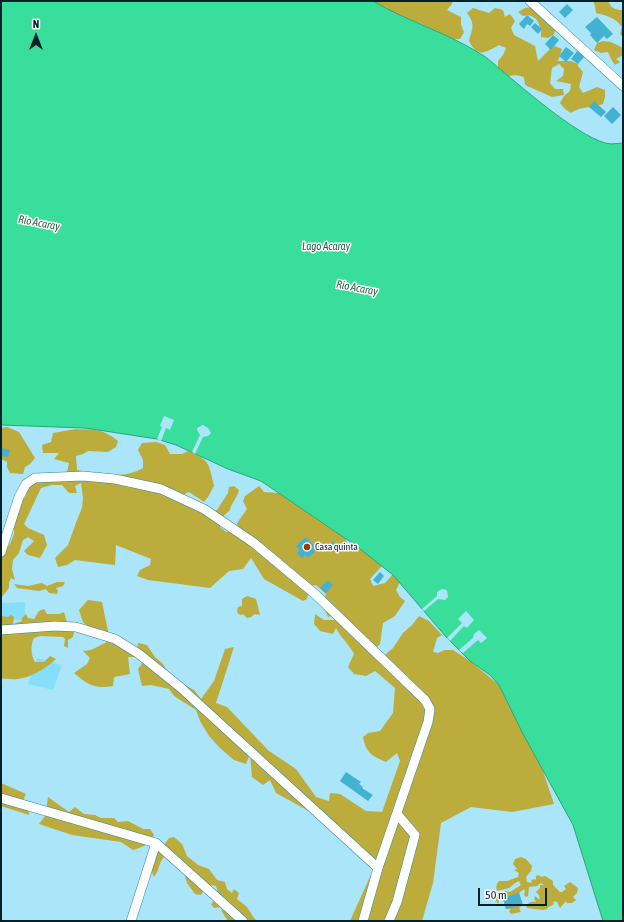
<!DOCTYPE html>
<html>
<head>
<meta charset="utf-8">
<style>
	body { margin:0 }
	#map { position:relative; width:624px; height:922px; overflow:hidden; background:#abe5f9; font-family:"Asap Condensed",sans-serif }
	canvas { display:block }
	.frame { position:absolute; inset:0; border:2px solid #00202a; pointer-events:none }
	.north { position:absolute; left:16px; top:16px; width:40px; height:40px; -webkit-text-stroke:3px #fcfcfc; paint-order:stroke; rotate:0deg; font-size:11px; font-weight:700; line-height:16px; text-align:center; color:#00202a }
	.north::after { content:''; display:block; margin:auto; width:14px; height:18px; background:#00202a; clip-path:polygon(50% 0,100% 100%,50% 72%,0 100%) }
	.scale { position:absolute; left:478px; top:888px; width:69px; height:18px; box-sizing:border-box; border:2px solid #00202a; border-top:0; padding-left:5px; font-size:12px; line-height:14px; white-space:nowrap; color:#00202a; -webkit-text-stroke:3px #fcfcfc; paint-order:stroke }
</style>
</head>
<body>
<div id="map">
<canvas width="624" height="922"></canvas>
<div class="frame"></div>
<div class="north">N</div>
<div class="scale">50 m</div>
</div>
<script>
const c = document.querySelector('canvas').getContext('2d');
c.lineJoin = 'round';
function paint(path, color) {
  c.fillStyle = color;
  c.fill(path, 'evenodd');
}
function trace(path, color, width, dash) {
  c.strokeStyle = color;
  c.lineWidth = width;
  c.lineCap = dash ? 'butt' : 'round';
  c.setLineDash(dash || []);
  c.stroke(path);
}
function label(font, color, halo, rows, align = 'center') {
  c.font = font + ' "Asap Condensed",sans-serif';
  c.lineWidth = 3;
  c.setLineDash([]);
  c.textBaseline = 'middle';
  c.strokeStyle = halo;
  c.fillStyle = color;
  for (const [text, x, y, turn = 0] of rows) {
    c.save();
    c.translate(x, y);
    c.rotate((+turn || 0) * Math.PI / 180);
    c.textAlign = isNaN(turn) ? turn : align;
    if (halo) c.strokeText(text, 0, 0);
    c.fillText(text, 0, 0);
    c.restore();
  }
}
paint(new Path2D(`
	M25,602V620H1V603Z
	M37,658L62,665L53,690L28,684Z`), '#85defc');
paint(new Path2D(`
	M373,1H452V4L447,10L461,17V25L464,32L460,39H453L421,24L391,12Z
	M593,1H608C611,8 615,10 623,10V37L620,34L622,27C615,17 607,16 596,13L595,6Z
	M532,7C539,16 550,19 557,28L553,35L548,38L541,37C542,26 536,12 523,16L518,12L525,8Z
	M473,8L489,13L495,8L503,10L505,17L510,14L515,21L511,28L514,35L535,46L538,61C544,56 547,50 555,46L562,49L558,61H571L578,64V66L583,72L579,87L583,93L597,87L605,90V97L603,104C592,108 580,106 571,113L565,109L560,103L564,96L570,91L571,84L556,81L563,76L564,69L559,64L552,68L550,83L555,89H563L564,95L552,97L525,85L524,77L516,75L508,76L498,68V61L503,55L506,48L499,45C486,52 478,59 469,41C472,29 476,25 467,13Z
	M603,41L611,42L623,48V55L616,59L620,62L615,65L611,59L608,52L601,53L594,50L597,43Z
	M7,427L19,432L35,458L30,464L25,467L23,474L10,473L7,467V462L1,459V428Z
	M75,429C94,430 102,428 118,441L116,447L108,452L88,451L83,454L76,456L77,470C99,473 123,480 143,468V460L138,450L142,443L156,442L165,445L170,454H182L188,451C210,460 209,464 214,486L208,497L204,502L189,492L182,495L208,513L217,510L228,493L229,487L234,486L239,490C237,499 231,503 230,510L219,520L220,527L226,532L238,530L237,523L247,509L243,501L245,496L259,486L264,492L279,493L337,533L346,537L347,552L349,549L358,543L382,566L370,579L373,586L385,583L395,572L401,580L396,590L400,597L405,601L395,616L383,623L380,644L372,652L376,659L387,664L385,655L393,648L403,633L412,625L419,616L429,621L442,635L437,638L433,652L438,653L445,650H453L470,661L499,685L543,771L554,804L512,812L471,807L441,823L433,883L422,921H350L373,870L358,855L316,815L276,793L270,780L263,785L252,777L250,754L246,764L234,760L220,748L209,736L200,721L196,710L174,696L169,689L151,685L142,686L138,669L147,657H128L130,674L114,677L113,686C94,689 88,685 74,673L87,664L90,658L83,651L91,650L107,642L83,622L79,610L88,600L102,602L109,636L137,654L138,643L147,645L155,657L163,664L171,677L194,690L201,699L214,681L225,649L234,647L216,703L227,707L269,751L296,769L316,797L329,801L330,793L340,794L366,811L382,812L400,761L397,753L386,762C372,756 366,753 363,737L368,733L380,731L393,713L395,688L375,671L366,676L354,674L348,667L354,654C349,644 341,638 336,628L333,634L320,631L314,624L315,614L324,620H334V615L328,617C324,609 323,603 326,594L316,585L310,586L307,599L303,601L264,579L251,558L243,569L229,571L210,588L148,580L137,576L140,570L150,565L151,559L116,545L115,565L75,560L67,565L58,567L55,558L68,545L77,520L82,508L83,498L81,483L75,486L77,493H69L62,485H52L41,488L24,524L28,528L44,535L47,545L40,558L28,555L24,551L34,541L28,537L23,540L19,553L13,560L12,569L15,580L11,578L9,583V588L1,598V555L10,544L14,534V525L20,504L26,496L27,487L32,480L67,472L69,463L54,459L59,453H43L42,445L51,442L53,433Z
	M57,582H65L63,586L56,588L58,591L57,594L49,593L46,589L39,591L17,588L14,584L28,586L42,583L47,586Z
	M247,596L256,599L260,615L255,614L251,617L247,618L243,614L242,615L238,614L237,611L238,607L242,606V599Z
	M44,609L47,614H59L64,612L67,623L49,622L45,626L74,631V633L73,637L68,640V648L64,646L65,639L63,637L40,636L34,638C30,646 31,655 35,662H44L50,656L56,659C46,668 31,678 17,679C12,680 6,678 1,679V616L8,617L11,615L14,617L13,624L22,621V618L26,614L28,618L34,619L39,611Z
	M1,783L26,794L23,800L28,806L29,815L1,806Z
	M48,797L69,812L75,807L84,814L95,815L101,818H114L118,822L128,821L143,829H150L154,835C149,845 143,847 133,850L121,842L72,835L39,824L45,816Z
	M174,837L182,844L187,856L198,865L209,869L217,880L225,882L227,889L232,893L234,889L239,893L237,899L247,907L254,918L257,921H228L222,912L221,907L214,908L211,904C217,899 219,893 216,886L212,885L204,889L201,895L195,894L187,883L185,877L189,872L167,854C158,861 161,868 154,877L149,865L150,852L164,845L169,838Z
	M521,857L526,859L532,866L531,871L526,877L527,882L532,883L531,880L535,879L536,880V876L539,875L541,877L545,876L553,881V885L560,892H562L566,889L564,886L570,882L578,888L577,893L573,897L576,900L572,903H567L566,901L560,908L557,902L554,901L553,905L548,907L547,909L543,910L527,908L526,905C530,902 531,901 536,902L534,898L535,896L540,900L539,895L536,892L540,888V885H544L541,883L537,886L529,887L528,896L526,897L524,895L525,891L524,889L519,893L523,905L519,908L521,912L511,914L509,911L511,909H506L503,899H500L498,904L493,895L494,894L502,896L505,891L510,892L521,885L519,881L515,883L509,888L497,891C496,887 496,884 499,881H507L518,877L519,873L514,870L517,869L513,864L515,859Z`), '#bbac3c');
const water = new Path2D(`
	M1,1H373C408,22 449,33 484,56C490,60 495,65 501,70C523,88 584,142 611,144C615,144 619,143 623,143V921H603L573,825L522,732L499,685L490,675L470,661L447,638L393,575L355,545L261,481L228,469L176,445L157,439L85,428L1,425Z`);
paint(water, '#39de9c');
trace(water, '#28a57a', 1);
paint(new Path2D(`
	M164,416L174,420L170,430L166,428L161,441L157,439L162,427L160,426Z
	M203,425L208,428L211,433L208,436L203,437L195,454L192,452L200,435L197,430V428Z
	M442,589L447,590L448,597L445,600L438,599L424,611L422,609L437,596V592Z
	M466,611L474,620L467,628L464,626L450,641L447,638L462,623L458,619Z
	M479,630L487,638L481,643L478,640L463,653L459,650L473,638L474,634Z`), '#abe5f9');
paint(new Path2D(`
	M567,4L573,10L565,18L559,12Z
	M527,15L534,21L530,26L527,24L524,29L519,24Z
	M597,17L613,34L607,39L604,36L597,43L590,35L591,33L585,27Z
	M535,23L542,29L538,34L531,27Z
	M553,35L559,40L551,50L545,44Z
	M566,47L574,53L566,62L559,56Z
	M577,51L584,57L578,64L571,59Z
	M594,101L606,112L601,117L589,107Z
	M613,107L621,115L612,124L604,116Z
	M1,448L10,450L8,457L1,456Z
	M306,537L317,549L308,558L305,555L302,558L297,553L300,550L296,546Z
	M333,541L338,546L333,552L327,547Z
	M380,572L384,576L378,584L373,580Z
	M328,580L333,585L326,593L320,588Z
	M346,772L361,782L359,784L363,787L362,788L373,795L368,801L340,781Z
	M519,893L523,905L506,909L503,898Z`), '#43b1d1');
const street = new Path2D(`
	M530,1L623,86
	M1,552L19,497L26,484L35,478L83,476L115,479L161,489L204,509L254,543L315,594L425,700L430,709L428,722L378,868L363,921
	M1,630L55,626L76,627L115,639L139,654L180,687L378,868
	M1,798L156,843L243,921
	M131,921L156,843
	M389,921L397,902L415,835L397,814`);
trace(street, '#33869e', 10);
trace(street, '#fff', 9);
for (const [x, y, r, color] of [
	[307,547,4,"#9c3804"]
]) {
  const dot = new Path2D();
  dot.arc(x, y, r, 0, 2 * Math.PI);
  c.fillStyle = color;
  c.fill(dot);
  trace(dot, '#fcfcfc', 1.5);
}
label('10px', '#00202a', '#fcfcfc', [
	["Casa quinta",315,547]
], 'left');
label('italic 11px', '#296449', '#fcfcfc', [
	["Río Acaray",39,223,11],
	["Lago Acaray",326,247],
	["Río Acaray",357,288,11]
]);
</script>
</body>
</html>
